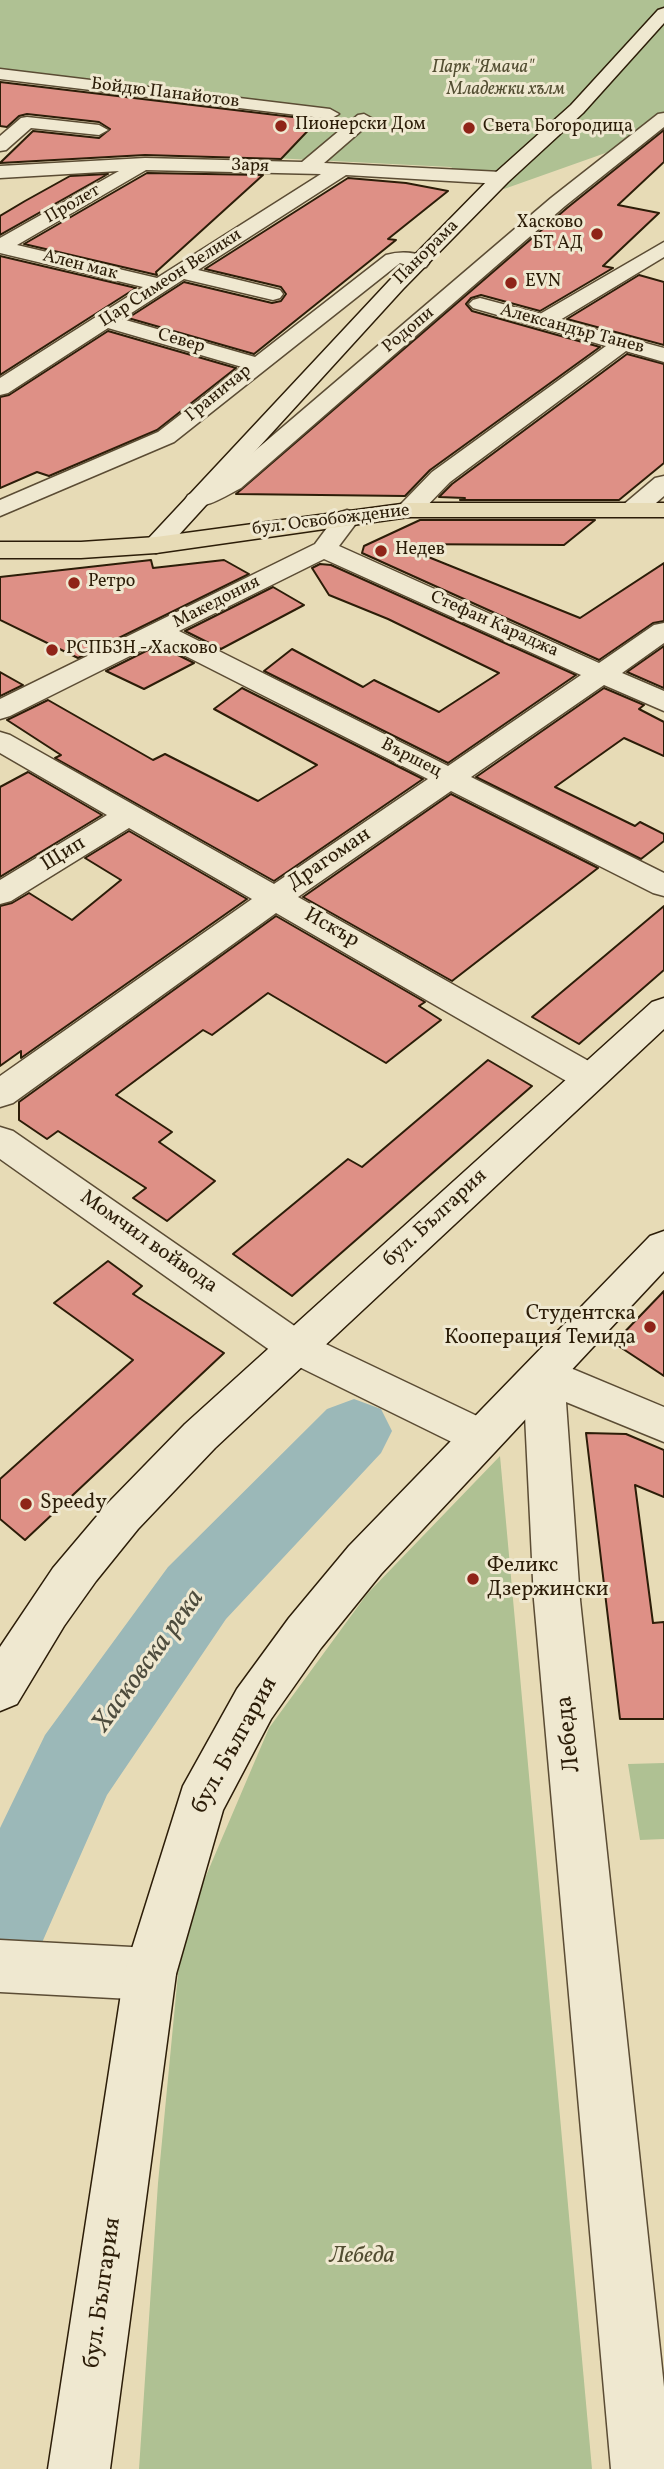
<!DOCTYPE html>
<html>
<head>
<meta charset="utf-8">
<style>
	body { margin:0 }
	canvas { display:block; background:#e7dbb6 }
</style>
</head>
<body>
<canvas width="664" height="2469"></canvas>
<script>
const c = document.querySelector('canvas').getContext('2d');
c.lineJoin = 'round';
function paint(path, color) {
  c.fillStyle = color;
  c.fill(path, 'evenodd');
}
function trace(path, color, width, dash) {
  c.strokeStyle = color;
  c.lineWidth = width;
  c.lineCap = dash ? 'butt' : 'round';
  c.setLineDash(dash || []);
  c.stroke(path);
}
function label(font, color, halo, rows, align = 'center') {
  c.font = font + ' Vollkorn,serif';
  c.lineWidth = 6;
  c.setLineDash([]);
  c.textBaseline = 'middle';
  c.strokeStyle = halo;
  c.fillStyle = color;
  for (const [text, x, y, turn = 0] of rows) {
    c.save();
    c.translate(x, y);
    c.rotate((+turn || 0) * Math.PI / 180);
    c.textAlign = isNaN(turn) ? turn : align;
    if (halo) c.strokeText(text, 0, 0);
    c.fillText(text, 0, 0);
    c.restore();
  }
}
paint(new Path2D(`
	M0,0H664V118L628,145L504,189L450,167L234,156L289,107L0,69Z
	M500,1456L592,2469H139L158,2183L182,1932L269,1728L367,1594Z
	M664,1763V1839L640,1840L628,1764Z`), '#afc193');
paint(new Path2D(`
	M354,1399L381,1409L392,1431L381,1453L226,1619L107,1795L33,1963L0,1977V1828L45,1735L168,1567L327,1409Z`), '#9bb8b8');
const building = new Path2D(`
	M0,82L318,120L281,159L145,155L0,163L33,131L99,138L110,129L99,122L27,114L19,116L7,127L0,126Z
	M664,130V162L618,205L659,213L603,266L613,268L540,311L481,295L471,298L466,304L472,311L600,347L430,470L405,496L236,494L567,208Z
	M147,173L263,175L156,272L157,275L24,244Z
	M108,174L0,235V216L25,201L70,176Z
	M348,178L406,183L448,191L388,239L396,240L254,354L128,318L184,282L272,303L281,301L286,294L281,287L205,269Z
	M0,256L136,288L0,375Z
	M639,275L664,282V345L567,319Z
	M108,331L236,368L157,430L49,476L37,472L0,488V397L9,395Z
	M627,354L664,364V463L619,500H460L465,498L439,497L452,484Z
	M420,520H595L564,545L396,544L580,618L664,563V621L653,623L599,660L362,553L364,546Z
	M151,560L153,568L224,560L249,574L78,658L0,620V577Z
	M320,564L331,565L576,675L448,763L264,671L292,649L363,687L374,680L439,712L499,673L388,619L329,595L312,568Z
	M273,587L304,605L221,649L185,631Z
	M158,645L194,663L144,689L106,671Z
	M664,646V688L627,672Z
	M0,672L23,685L0,696Z
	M242,688L423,779L274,881L55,758L61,755L7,720L48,700L153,760L165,754L258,801L317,765L214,709Z
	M604,688L644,705L639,709L664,722V756L624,738L555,787L635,826L640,822L664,834V841L641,859L476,777Z
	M28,772L102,815L0,877V787Z
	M451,794L598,868L452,981L303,897Z
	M129,831L247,899L21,1058V1051L0,1066V906L12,903L29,893L72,920L121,880L85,858Z
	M664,906V970L579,1044L532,1017Z
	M276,916L425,1002L419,1006L441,1020L386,1063L268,993L212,1035L203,1030L116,1095L172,1132L159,1142L215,1181L167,1221L133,1198L146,1188L58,1131L47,1139L19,1120V1102Z
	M488,1060L532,1086L292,1296L233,1254L348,1159L362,1167Z
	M108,1261L142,1286L133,1294L224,1353L25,1540L0,1519V1479L133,1360L54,1303Z
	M664,1291V1376L614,1343Z
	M586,1433L626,1434L664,1450V1497L635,1485L653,1623L664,1622V1719H620Z`);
paint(building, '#de9086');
trace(building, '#2c1d08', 2);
const street = new Path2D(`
	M0,69L330,109L339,114L330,119L0,79Z
	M664,113V127L565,206L241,488C225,496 206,510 188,505L185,500L188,495L223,478L551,198L658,114Z
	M364,114L373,119L370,123L324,163L501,172L510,178L501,184L346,175L198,270L280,290L283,294L280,298L273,300L184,279L122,319L255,357L386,255C400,251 411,252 425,256L429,263L426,267L419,269L400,263L174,442L0,516V500L158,432L242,367L108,328L8,393L0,395V378L143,287L0,253V238L119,171L0,178V166L145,158L302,162L358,115ZM146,170L321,174L157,278L17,245Z
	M27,117L99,125L108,130L99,135L31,128L6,150L0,151V136L21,118Z
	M664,242V257L560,320L664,348V362L626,351L450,482L418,515L409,517L400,515L397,510L400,505L432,472L606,346L473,308L469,304L473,300L480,298L540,314Z
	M664,476V496C651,507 641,520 623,515L620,510L623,505L655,478Z
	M347,510L356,513L360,518L339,546L599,663L654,625L664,623V643L622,673L664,691V711L604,685L471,777L664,873V896L653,893L451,791L298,897L601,1068L606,1077L601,1086L588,1089L575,1086L276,913L13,1103L0,1107V1076L252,899L129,828L11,901L0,904V880L107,815L0,753V732L10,735L274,884L428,779L158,642L10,716L0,719V699L315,544L338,513ZM324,559L581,675L448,766L179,631Z
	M0,1127L13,1131L309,1336L496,1425L502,1437L496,1449L481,1455L466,1449L281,1358L0,1159Z
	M544,1357L664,1407V1442L566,1402L580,1600L664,2387V2469H611L534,1600L523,1374L529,1362Z
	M0,1940L150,1948L168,1956L176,1974L168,1992L150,2000L0,1992Z`);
const secondary = new Path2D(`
	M664,8V23L583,113L508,182L403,289L165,550L156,553L147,550L143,545L147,540L389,281L494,174L571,105L658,10Z
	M664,998V1029L215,1448L138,1529L96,1581L64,1626L17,1704L0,1711V1647L53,1568L108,1503L185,1424L652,1002Z
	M664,1231V1271L381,1574L321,1648L271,1719L223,1810L176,1974L110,2469H48L124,1974L183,1786L237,1689L289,1618L349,1546L650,1236Z`);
const primary = new Path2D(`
	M409,503H664V517H409L156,553L81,558H0V542H81L156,537Z`);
trace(street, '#5b4c34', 3);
trace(secondary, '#2c1d08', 3);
trace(primary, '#2c1d08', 3);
paint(street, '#efe8d0');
paint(secondary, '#efe8d0');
paint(primary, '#e7dbb6');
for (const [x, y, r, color] of [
	[281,126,7,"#8f2418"],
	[469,128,7,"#8f2418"],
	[597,234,7,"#8f2418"],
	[511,283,7,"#8f2418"],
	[381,551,7,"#8f2418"],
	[74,583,7,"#8f2418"],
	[52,650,7,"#8f2418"],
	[650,1327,7,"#8f2418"],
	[26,1504,7,"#8f2418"],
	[473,1579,7,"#8f2418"]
]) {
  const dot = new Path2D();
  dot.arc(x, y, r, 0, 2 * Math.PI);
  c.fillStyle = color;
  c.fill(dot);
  trace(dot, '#efe8d0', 2.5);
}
label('italic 18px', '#534e32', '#efe8d0', [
	["Парк \"Ямача\"",483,69],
	["Младежки хълм",506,91]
]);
label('18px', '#2c1d08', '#efe8d0', [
	["Бойдю Панайотов",165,94,7],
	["Заря",250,167,2],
	["Пролет",73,205,-30],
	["Панорама",427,253,-45],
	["Ален мак",80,266,14],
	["Цар Симеон Велики",171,279,-33],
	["Александър Танев",572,330,15],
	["Родопи",409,331,-40],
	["Север",181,342,16],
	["Граничар",219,394,-39],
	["бул. Освобождение",331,521,-7],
	["Македония",217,603,-27],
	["Стефан Караджа",494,625,24],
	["Вършец",411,759,27]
]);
label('18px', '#2c1d08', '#efe8d0', [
	["Пионерски Дом",295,126],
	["Света Богородица",483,128],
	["Хасково",583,224,"right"],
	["БТ АД",583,245,"right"],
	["EVN",525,283],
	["Недев",395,551],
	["Ретро",88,583],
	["РСПБЗН - Хасково",66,650]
], 'left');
label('21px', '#2c1d08', '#efe8d0', [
	["Щип",64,855,-32],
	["Драгоман",330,860,-34],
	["Искър",331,929,29],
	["бул. България",436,1219,-43],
	["Момчил войвода",148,1243,35]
]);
label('21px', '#2c1d08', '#efe8d0', [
	["Студентска",636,1315,"right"],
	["Кооперация Темида",636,1339,"right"],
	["Speedy",40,1504],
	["Феликс",487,1567],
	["Дзержински",487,1591]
], 'left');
label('24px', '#2c1d08', '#efe8d0', [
	["Лебеда",570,1734,-96],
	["бул. България",236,1746,-61],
	["бул. България",104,2293,-82]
]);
label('italic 24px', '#534e32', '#efe8d0', [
	["Лебеда",362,2258]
]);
label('italic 28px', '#4d4c3d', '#efe8d0', [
	["Хасковска река",150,1662,-54]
]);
</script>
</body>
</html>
